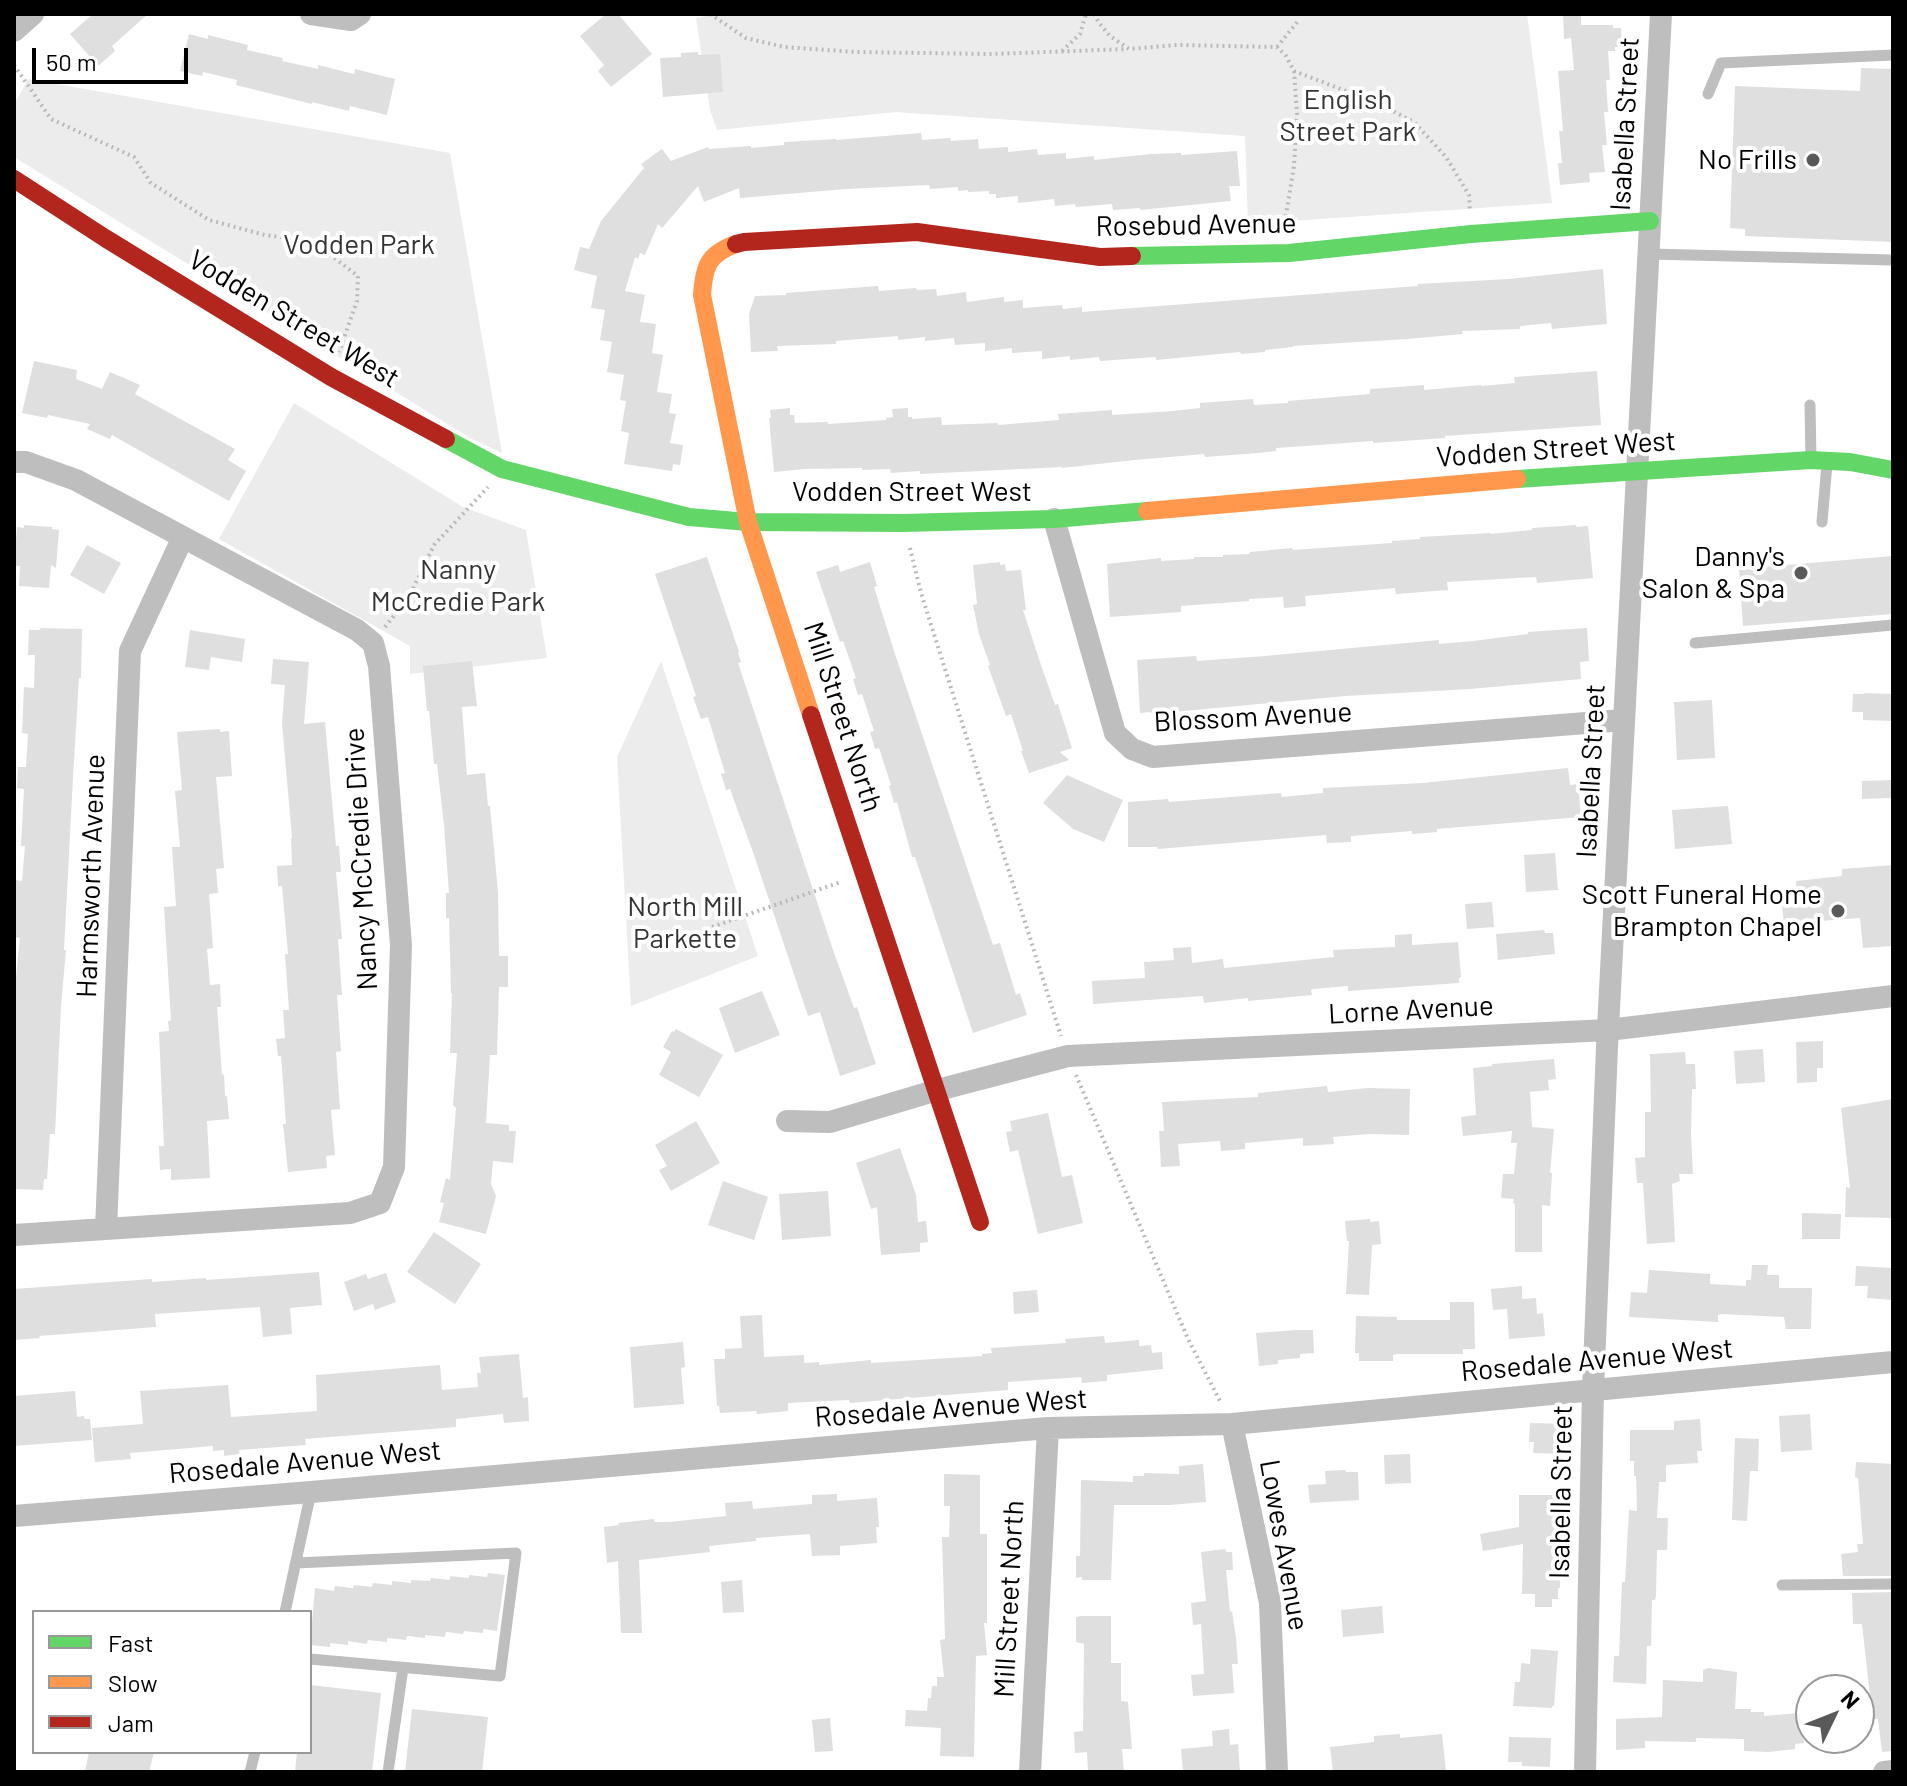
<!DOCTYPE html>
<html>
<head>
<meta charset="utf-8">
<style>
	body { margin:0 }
	#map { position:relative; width:1907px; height:1786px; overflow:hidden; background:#fff; font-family:Barlow,sans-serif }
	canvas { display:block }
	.frame { position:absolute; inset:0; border:16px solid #000; pointer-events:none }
	.legend { position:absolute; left:32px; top:1610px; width:280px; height:144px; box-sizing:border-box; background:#fff; border:2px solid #999; margin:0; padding:10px 14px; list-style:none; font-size:24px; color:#000 }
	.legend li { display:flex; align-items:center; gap:16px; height:40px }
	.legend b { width:40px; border:2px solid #999 }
	.north { position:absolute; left:1795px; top:1674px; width:80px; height:80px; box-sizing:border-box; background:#fff; border:2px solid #999; border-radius:50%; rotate:47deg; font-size:22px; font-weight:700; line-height:32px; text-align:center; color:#000 }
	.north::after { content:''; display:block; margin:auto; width:28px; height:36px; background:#595959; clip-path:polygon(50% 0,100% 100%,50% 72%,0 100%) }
	.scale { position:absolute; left:32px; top:48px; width:156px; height:36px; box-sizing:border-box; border:4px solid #000; border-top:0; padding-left:10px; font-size:24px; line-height:28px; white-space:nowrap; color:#000; -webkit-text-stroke:6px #fff; paint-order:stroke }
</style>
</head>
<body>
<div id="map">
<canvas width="1907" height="1786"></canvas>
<div class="frame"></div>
<ul class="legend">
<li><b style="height:10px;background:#63d668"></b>Fast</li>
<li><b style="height:10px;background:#ff974d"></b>Slow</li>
<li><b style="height:10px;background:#b3261e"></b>Jam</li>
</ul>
<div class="north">N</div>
<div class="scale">50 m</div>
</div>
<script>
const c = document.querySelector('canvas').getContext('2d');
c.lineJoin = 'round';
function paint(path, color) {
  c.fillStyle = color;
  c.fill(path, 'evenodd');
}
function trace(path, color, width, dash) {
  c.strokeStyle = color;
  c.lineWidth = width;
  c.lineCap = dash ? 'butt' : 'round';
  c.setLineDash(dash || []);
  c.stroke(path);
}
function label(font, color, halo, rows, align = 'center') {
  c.font = font + ' Barlow,sans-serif';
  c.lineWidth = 8;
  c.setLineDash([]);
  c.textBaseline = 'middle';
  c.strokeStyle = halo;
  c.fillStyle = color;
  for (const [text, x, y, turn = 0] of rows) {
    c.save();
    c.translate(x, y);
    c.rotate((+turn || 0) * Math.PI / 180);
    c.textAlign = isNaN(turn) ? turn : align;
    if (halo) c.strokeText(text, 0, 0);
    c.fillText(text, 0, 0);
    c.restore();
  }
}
paint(new Path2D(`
	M716,14H1527L1552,203L1248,224L1245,136L896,112L717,130L710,110L696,18Z
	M28,79L450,153L502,453L472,439L14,157V105Z
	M294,403L463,507L526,530L547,658L410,674V646L219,539Z
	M661,661L758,956L631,1006L617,757Z`), '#ececec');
paint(new Path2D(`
	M93,14H148L112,46L115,51L98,66L70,34Z
	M606,14H618L652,54L611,87L598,71L604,65L580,36Z
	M1563,14H1581V25H1613V28H1621L1622,47H1615V51H1608L1610,80H1606L1608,112H1604L1607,145H1602L1605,172L1589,173L1590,182L1560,185L1558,163H1562L1559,131H1563L1558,71L1574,70L1571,38L1564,39Z
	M189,34L208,39V35L248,45L247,50L283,58L282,61L318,69V65L354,74L355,69L395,79L387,115L350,106L349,111L312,102V104L236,85L237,80L203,72L202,76L180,71Z
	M698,52V55L720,54L723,92L663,97L660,58L681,57V53Z
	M1861,68L1893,69V242L1745,236V229L1730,228L1735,86L1860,91Z
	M921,133L922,140L950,138L951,141L978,139L979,149L1008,147V152L1037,149L1038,155L1066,153V159L1094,156V160L1151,154L1181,153V155L1237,151L1240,186H1229L1231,201L1140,210V208L1113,210L1112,204L1076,207L1075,204L1055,206L1054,199L1018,203V196L996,198V194H989V191L968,192V190L958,191V187L930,189L929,185L846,189L740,198L739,188L704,202L698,186L662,228L658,224L645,255L640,253L638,259L635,257L625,291L645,295L640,322L656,324L652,353L663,355L657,392L672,394L669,413L676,414L670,443L683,445L680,465L673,464L672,471L624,464L629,433L621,431L626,401L620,400L624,375L607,372L612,342L600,340L605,310L591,308L597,276L574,270L580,247L589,249L601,221L644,168L641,164L662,149L671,161L708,147L709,149L751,146V148L784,145V142L836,139V140Z
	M1603,269L1607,324L1552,329L1551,323L1520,326V329L1462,331L1463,334L1407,339L1293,346V347L1265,350V352L1241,354L1240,352L1156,360V357L1100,361L1099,357L1070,360V356L1042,359V351L1012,353V348L985,351V343L955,345L954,338L925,341V337L898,340V336L836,341V344L777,346L778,351L751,352L749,314L755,296L786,295V293L878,286L879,291L916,288L917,290L936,289L937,296L966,292L967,302L1004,297V302L1023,300V308L1062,305L1063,309L1082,307V312L1418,286L1417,284L1509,279Z
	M34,361L77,370L76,379L102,389L110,372L140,385L135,394L235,449L228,460L246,471L229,501L112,435L110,439L87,429L90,424L48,415L47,418L22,413Z
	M1597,371L1601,425L1445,436V438L1388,442L1373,443V441L1305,446L1276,448V451L1258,453L1205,457L1204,454L1135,460L1062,468V467L920,474V471L891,473L890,469L862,470V468L804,469L774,472L769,418H771L770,410L790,408V415H794L795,423L828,422V424L886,420V418L893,417L892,409L908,408V417H912V419L941,417L942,425L998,423V425L1059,420L1058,414L1112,410V415L1173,411L1200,408V403L1253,399L1254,405L1288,403V401L1370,394V389L1424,385V390L1481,385V386L1515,383L1514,377Z
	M24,525L52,527V529L59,530L56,568L51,565L49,588L19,586L20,566H14L17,527L24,528Z
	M1576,525V527L1588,526L1593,578L1537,583L1536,577L1447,582L1448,590L1396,594L1395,588L1305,596L1306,606L1284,608L1283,597L1249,599V601L1181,606V612L1110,617L1107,564L1161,558V561L1194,559V557H1223V555L1250,554V552L1292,548L1293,550L1392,543V541L1420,539V537L1490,533V534L1532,530V528Z
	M87,545L121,563L104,594L70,575Z
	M1893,556V614L1743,626L1739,569Z
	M707,557L739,652L738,653L741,662L738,663L777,781L833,950L854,1008L857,1007L876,1064L840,1076L820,1012L808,1016L754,855L730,789L726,790L721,774L725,773L708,717L701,719L693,697L696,696L655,574Z
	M870,562L877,586L874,587L894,651L993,945L1000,943L1016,995L1020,993L1027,1015L973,1033L915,857H912L897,802L894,803L889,786L891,785L879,748L875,749L870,732L874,731L862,694L858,695L853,679L856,678L843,641L840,642L816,572L838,565L840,572Z
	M1000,562V565L1005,564L1006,571L1021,570L1026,610H1023L1041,665L1055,705L1058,704L1072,748L1060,752L1069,760L1029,773L1021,751H1023L1011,714L1006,716L988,666L990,665L979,634L973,605L977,604L973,565Z
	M41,628L82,629L81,678H79L73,777L64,950H66L61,1006L55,1134H50L47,1179H44L43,1190L14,1189V997L20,938L14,937L16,904L14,903L16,880L22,881L25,846H21L24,789L17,788L18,767H26L28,734L22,733L24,687L34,688L35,655H28L29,630H39Z
	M1587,628L1589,661L1580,662L1581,679L1470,689L1345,696L1152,714L1151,712L1140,713L1137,660L1196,656L1197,661L1265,656L1439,640V644L1473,641L1528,634V632Z
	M190,630L245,639L242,662L211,657L209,670L185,667Z
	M273,659L309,662L304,724L325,722L336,846H339L341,872H336L342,939H338L342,995H337L341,1051L336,1052L340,1109L331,1110L335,1155L326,1156L327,1168L288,1172L283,1124H286L281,1056H278L276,1039L285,1038L283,1010H289L285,954H288L282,886H278L277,866L292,865L291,838H292L282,723L285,685L271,684Z
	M472,661L477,706L462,707L467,775L485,773L488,806H490L498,892L499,956H508V987H499L497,1055H490L486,1123L509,1125V1131H516L513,1163L493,1161L491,1184L496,1196L486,1234L439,1222L444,1203L440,1202L446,1178L450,1180L456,1108L453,1105L457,1053H450L452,993H451L449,918H446V893H449L444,825L437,764H434L429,711H427L423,666Z
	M1864,693L1893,694V721L1863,720V712H1852L1853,694H1864Z
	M1712,700L1715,758L1677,760L1674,702Z
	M220,729V732L229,731L232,776L216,777L224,868L216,869L218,893L209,894L213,948L207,949L210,985L220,984L221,1007H217L222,1075L224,1074L225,1096H227L229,1119L207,1121L210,1178L171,1180V1169L160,1170L159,1146H164L159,1032L169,1031L168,1021H171L164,907L176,906L172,847H180L175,791L182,790L177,732Z
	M1568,768L1570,785L1578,784L1581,817L1437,829V832L1412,834V831L1351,836V842L1327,843L1326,835L1158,849L1157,847H1128V802L1168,799L1169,802L1281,793L1282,797L1323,793V788L1423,783Z
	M1067,775L1123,800L1104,842L1073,829L1043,803Z
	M1893,780V798L1862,799V781Z
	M1728,806L1732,844L1675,849L1672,810Z
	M1555,853L1558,890L1526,892L1524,855Z
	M1893,865V946L1863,948L1860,918L1807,922L1808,931L1790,932L1789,926H1784L1782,904H1787V901L1797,900L1796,881L1842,876V869Z
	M1492,902L1494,927L1467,929L1465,904Z
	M1544,930L1545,933H1553L1555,954L1498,960L1496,934Z
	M1412,934V945L1458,942L1461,977L1459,978V983L1348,991V986L1313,989L1311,990L1312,995L1248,1001V998L1204,1003L1203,996L1093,1004L1092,981L1145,978L1144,962L1174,960L1173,948L1191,947L1192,963L1223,959L1224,968L1334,957L1333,950L1395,947V935Z
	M762,991L780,1035L735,1053L719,1008Z
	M676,1029L723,1055L699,1097L659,1075L671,1052L663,1047L672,1031L674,1032Z
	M1823,1041V1068H1817V1082L1797,1083L1796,1042Z
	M1763,1049L1765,1082L1736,1084L1734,1051Z
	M1685,1052L1686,1064H1695L1696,1089H1692L1691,1135L1693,1174H1679L1680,1181L1672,1184L1675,1242L1647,1244L1643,1183H1637L1635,1158L1645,1157V1112H1651L1650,1054Z
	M1554,1059L1556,1079L1548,1080L1549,1090L1530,1092L1532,1127L1554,1129L1550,1173H1552L1550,1206L1542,1205V1252H1515V1204L1513,1203L1514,1199L1501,1198L1503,1174H1514L1517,1143H1511L1512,1131L1463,1136L1461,1117L1476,1115L1473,1068L1492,1066V1064Z
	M1327,1086L1328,1092L1368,1088L1410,1089L1409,1135L1369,1134L1333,1137L1334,1144L1303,1146V1138L1245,1143V1149L1221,1151L1220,1141L1178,1144L1180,1166L1161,1167L1159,1131H1164L1162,1102L1258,1097V1093Z
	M1893,1099V1218L1845,1217L1846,1187L1850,1188L1841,1108Z
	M1048,1113L1062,1177L1072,1175L1083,1223L1038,1234L1018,1150L1010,1152L1006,1132L1012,1131L1010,1121Z
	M696,1121L720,1163L671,1191L659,1170L667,1166L655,1145Z
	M900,1148L916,1195L918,1222L926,1221L928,1242L920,1243V1252L881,1255L877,1207L871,1209L856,1163Z
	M723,1181L768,1197L754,1240L708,1225Z
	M828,1191L831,1236L782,1240L779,1194Z
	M1802,1213L1841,1214L1840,1239H1802Z
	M1370,1219V1222L1379,1221L1381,1244L1372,1245L1369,1295L1346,1294L1349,1241H1347L1345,1221Z
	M434,1232L481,1264L455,1304L407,1272Z
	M1752,1265H1768L1767,1275H1779V1288H1812L1811,1329H1786L1784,1317L1721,1314L1718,1315V1322L1629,1317L1631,1292L1647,1293L1649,1270L1710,1274V1284L1746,1286V1280H1751Z
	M1856,1266L1893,1268V1300L1867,1298L1868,1286H1855Z
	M319,1272L322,1305L290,1308L292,1334L263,1337L260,1307L155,1314L156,1327L39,1336L40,1338L14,1340V1289L152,1279V1282L206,1278V1280Z
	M386,1273L396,1302L375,1310L373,1304L354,1311L344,1282L366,1274L368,1279Z
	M1522,1286V1299L1536,1298L1537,1314L1543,1313L1545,1336L1509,1339L1507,1309L1493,1310L1491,1289Z
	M1037,1290L1039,1312L1014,1314L1013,1292Z
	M1450,1302H1474L1475,1349H1463V1354H1397L1393,1355V1361H1359V1353H1355L1356,1316L1397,1317V1320H1450Z
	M762,1315L764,1357L804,1355V1363L819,1362V1365L871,1360V1363L982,1356V1354L992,1353L991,1348L1066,1343L1065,1339L1104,1336L1105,1343L1139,1340V1346L1151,1345L1152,1353L1162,1352L1163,1369L1107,1375V1381L1082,1383L1081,1377L1008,1382V1390L850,1403L849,1400L788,1403V1411L757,1414L756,1411L720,1413L719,1406H717L714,1359H725V1349L742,1348L740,1316Z
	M1297,1330H1313L1314,1353L1300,1354V1358L1278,1360V1364L1259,1366L1256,1333Z
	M683,1342L685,1367L681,1368L684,1404L634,1408L630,1347Z
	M519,1354L523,1398L528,1397L529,1421L504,1423L503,1414L456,1419V1427L305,1439L306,1445L239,1450L240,1454L224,1456V1450L213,1451V1446L130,1453L131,1459L95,1462L92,1428L143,1424L140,1391L228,1385L231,1417L317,1411L316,1375L440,1365L442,1390L478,1387L477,1373H481L479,1357Z
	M75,1391L77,1417L84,1416V1419H90L92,1440L14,1446V1396Z
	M1810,1414L1812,1450L1781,1452L1779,1416Z
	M1700,1419L1702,1451H1697L1698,1463L1666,1465V1482H1659L1657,1518H1668L1667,1550H1657L1656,1596L1655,1600H1652L1651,1646H1647L1646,1684L1613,1682L1614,1656H1619L1622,1582H1625L1629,1510L1637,1511L1636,1476H1634V1461H1630V1430H1674V1421Z
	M1530,1423L1568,1424L1567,1454L1533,1453L1534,1442H1529Z
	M1735,1438L1759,1439L1758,1471H1750L1747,1521L1732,1520Z
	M1410,1454L1411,1483L1385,1484L1384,1455Z
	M1856,1462L1893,1464V1576H1843L1841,1554L1858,1552L1857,1544H1863L1858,1478L1855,1477Z
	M1203,1464L1206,1502L1169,1505H1114L1111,1580H1082V1577L1076,1578V1556H1080L1081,1480L1133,1482V1476H1144V1473L1179,1474V1466Z
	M1345,1470L1346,1472H1358L1359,1500L1310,1503L1308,1485L1326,1484L1325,1471Z
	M944,1474L980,1475V1534H987V1623H984L987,1655L976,1656L974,1757L940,1756L941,1728L905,1726L906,1710L927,1711L928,1698H931L932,1686H937V1677H944L940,1640L945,1639L942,1537H949L950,1506H944Z
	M837,1494V1501L877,1498L879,1527H876L877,1543L840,1546V1555L812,1556L810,1534L756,1538V1541L709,1546L710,1552L639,1560L642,1633H621L618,1561L607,1563L604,1527L619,1525L618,1523L654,1519V1522H669L726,1516L725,1503L752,1501L753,1509L812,1504V1495Z
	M1519,1495H1554L1555,1501H1561L1560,1544H1565L1564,1568H1560V1588H1558V1599H1552V1607H1535V1594H1522L1523,1544L1483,1551L1480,1534L1519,1527Z
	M1225,1549L1226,1552H1232L1233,1570H1226L1230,1612L1232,1611L1236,1638L1238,1664H1232L1234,1693L1193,1696L1191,1675L1204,1674L1201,1624L1193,1625L1191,1603L1206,1601L1201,1552Z
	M488,1573L505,1575L497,1631L483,1629V1633L464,1631L463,1634L446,1632L445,1637L425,1635V1638L407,1636L406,1640L387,1638V1642L368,1640L367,1644L348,1641V1645L330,1643V1647L310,1645L315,1588L334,1591L335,1586L353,1588L354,1585L372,1587L373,1583L392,1585V1581L411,1583V1580L430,1581L431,1578L450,1580V1576L469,1578V1575L487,1577Z
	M742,1580L744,1612L723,1613L721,1582Z
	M1893,1592V1751L1882,1752L1878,1719L1859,1720V1699L1870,1696L1862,1624H1853L1852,1593Z
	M1382,1606L1384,1633L1343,1637L1341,1610Z
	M1082,1616H1111V1663H1121V1701L1128,1702L1132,1749H1122L1124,1772H1088L1087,1752L1075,1753L1074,1732L1083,1731L1084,1644L1076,1642V1617Z
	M1531,1649L1558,1651L1554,1706H1552V1708L1513,1706L1515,1682H1520L1521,1663L1530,1664Z
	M1708,1668L1737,1672L1735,1709H1751V1712H1764V1716L1811,1712V1729L1803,1730L1804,1743L1795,1744V1749L1769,1752L1744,1751V1739L1696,1738V1742L1645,1741V1748L1616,1750V1719L1662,1717L1663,1680L1703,1682V1670Z
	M310,1685L381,1693L372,1772H295L297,1752H310Z
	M412,1709L488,1717L482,1772H405Z
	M830,1718L833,1751L815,1752L812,1720Z
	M1229,1729L1230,1745L1238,1744L1240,1772H1183L1181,1749L1213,1746L1212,1731Z
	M1400,1734V1738L1442,1734L1446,1772H1333L1330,1747L1374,1742V1736Z
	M1509,1737L1551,1738L1550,1767L1522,1766V1762H1508Z
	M89,1752H154L149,1772H85Z`), '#dfdfdf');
trace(new Path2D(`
	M710,14L746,38L784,47L856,52L992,54L1127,49
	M1094,14L1099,23L1110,36L1129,49L1177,45L1277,47L1286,56L1294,71L1377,103L1414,122L1446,157L1469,195L1470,212
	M1277,47L1299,20
	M1062,51L1080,34L1086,14
	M14,65L51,119L134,157L151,183L209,220L265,235L312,241L358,276L357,301L339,352
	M1286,228L1285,221L1294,166L1297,113L1294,71
	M910,548L921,593L1061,1036
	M385,627L409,597L434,545L488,487
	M712,927L841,882
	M1076,1075L1188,1339L1221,1403`), '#b9b9b9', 4, [2, 4]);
trace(new Path2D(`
	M1708,94L1721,63L1893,55
	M1649,254L1893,260
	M1810,405L1811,460
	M1822,522L1827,464
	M1695,643L1893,625
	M296,1563L516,1553L500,1676L310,1659
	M1782,1585L1893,1584
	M285,1612L311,1492
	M250,1772L255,1752
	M388,1772L403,1668`), '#bebebe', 11);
trace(new Path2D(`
	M311,14L351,20L360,14
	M14,31L33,14
	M14,462H26L76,480L357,630L373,643L379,666L401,945L394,1167L380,1203L350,1213L14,1235
	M1054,519L1115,733L1132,749L1153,757L1624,720
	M787,1121L830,1122L934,1091L1068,1056L1608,1030L1893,996
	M106,1229L130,651L183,537
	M1232,1424L1270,1603L1277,1772
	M14,1516L311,1492L1048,1428L1232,1424L1893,1362
	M1030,1772L1048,1428
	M1585,1772L1593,1390L1607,1047L1661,14
	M1884,1772L1893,1771`), '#bebebe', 22);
trace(new Path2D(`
	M1132,256L1289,253L1471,234L1650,221
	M446,439L502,469L689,517L748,522L903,523L1054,519L1147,511
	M1517,479L1811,460L1850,462L1893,470`), '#63d668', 18);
trace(new Path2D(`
	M736,244C708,254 704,266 702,295L748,522L811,715
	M1147,511L1517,479`), '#ff974d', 18);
trace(new Path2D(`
	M14,179L105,238L331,377L446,439
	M736,244L744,242L917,232L1100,257L1132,256
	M811,715L980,1222`), '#b3261e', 18);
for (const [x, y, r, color] of [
	[1813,160,8,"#595959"],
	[1801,573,8,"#595959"],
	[1838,911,8,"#595959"]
]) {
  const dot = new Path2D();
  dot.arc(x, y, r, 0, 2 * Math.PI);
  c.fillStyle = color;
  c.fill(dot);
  trace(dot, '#fff', 3);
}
label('28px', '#333', '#fff', [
	["English",1348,100],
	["Street Park",1348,132],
	["Vodden Park",359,245],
	["Nanny",458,570],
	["McCredie Park",458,602],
	["North Mill",685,907],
	["Parkette",685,939]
]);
label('28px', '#000', '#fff', [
	["Isabella Street",1625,124,-87],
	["Rosebud Avenue",1196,225,-1],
	["Vodden Street West",294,319,31],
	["Vodden Street West",1556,449,-4],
	["Vodden Street West",912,492],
	["Mill Street North",843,717,72],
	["Blossom Avenue",1253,717,-3],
	["Isabella Street",1591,771,-87],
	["Nancy McCredie Drive",361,859,-93],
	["Harmsworth Avenue",91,876,-88],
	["Lorne Avenue",1411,1010,-3],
	["Rosedale Avenue West",1597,1360,-5],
	["Rosedale Avenue West",951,1408,-4],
	["Rosedale Avenue West",305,1462,-5],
	["Isabella Street",1561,1492,-89],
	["Lowes Avenue",1284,1545,80],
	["Mill Street North",1009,1599,-87]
]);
label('28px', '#000', '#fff', [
	["No Frills",1797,160],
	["Danny's",1785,557],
	["Salon & Spa",1785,589],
	["Scott Funeral Home",1822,895],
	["Brampton Chapel",1822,927]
], 'right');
</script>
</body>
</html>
